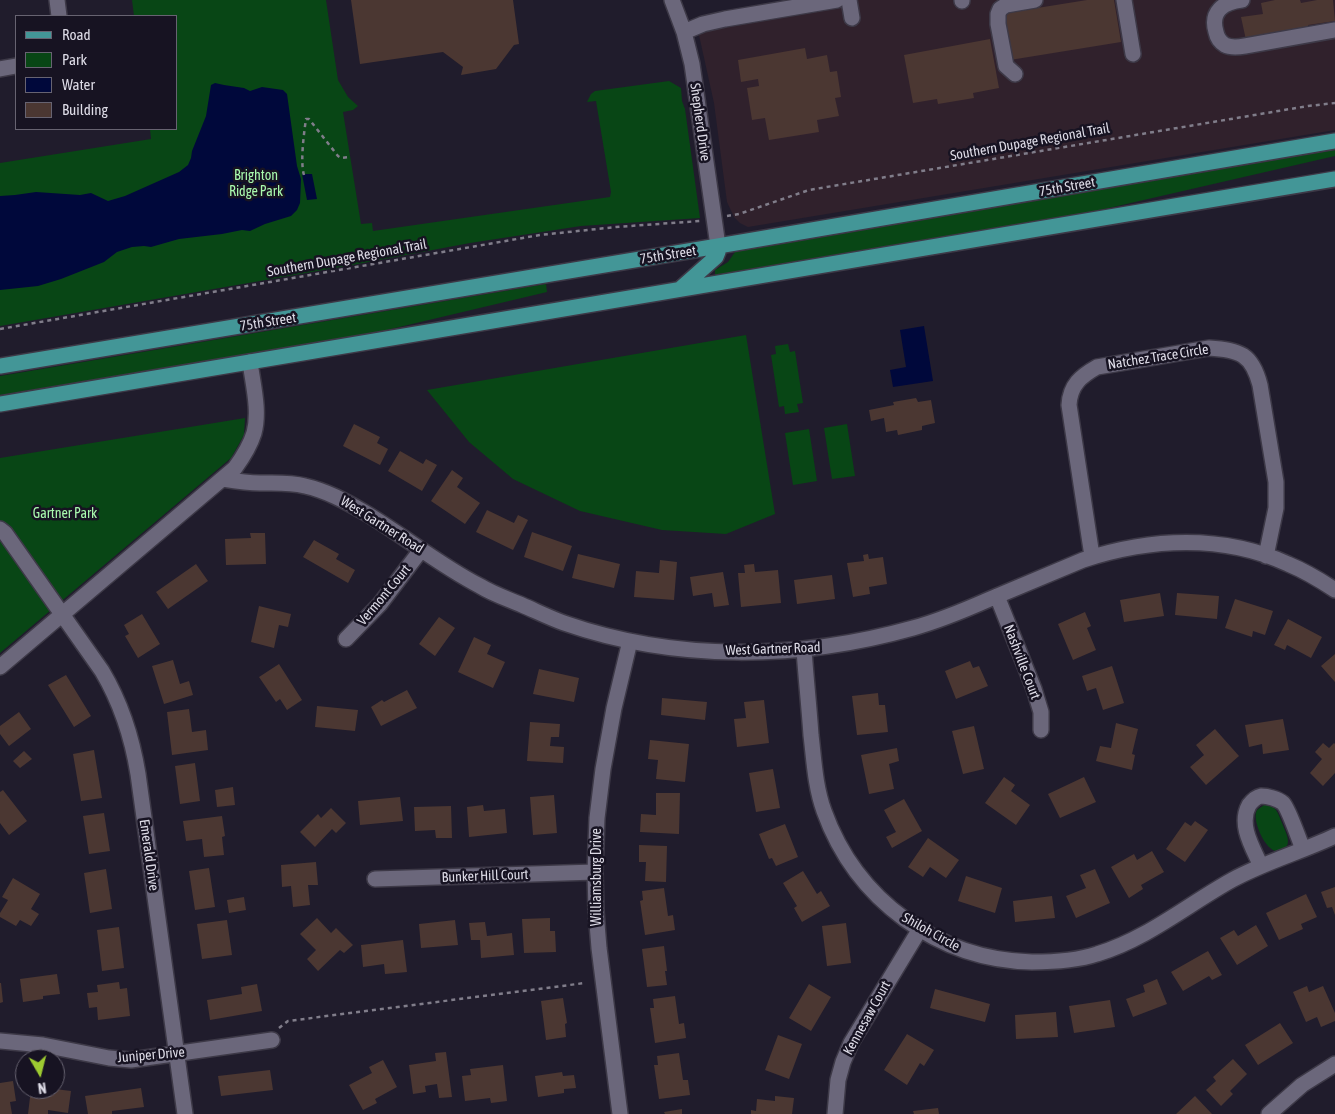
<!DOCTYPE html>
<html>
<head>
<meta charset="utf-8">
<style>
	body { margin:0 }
	#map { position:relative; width:1335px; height:1114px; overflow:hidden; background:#201c2c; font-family:"Asap Condensed",sans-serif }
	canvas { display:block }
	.legend { position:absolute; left:15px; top:15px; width:162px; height:115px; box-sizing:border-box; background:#171322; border:1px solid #676371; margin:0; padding:6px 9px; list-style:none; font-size:15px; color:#dedce7 }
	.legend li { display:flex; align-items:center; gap:10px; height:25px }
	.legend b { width:25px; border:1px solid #676371 }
	.north { position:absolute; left:15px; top:1049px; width:50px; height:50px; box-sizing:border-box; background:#171322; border:1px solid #676371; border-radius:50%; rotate:172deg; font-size:14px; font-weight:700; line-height:20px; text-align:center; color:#dedce7 }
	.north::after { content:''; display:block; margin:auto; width:18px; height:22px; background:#9dca31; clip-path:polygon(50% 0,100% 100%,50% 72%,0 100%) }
</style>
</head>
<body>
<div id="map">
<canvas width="1335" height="1114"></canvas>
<ul class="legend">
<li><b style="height:6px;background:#439697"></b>Road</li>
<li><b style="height:14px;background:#084615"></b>Park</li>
<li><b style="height:14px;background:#00083b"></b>Water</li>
<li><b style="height:14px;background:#4b3732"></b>Building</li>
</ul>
<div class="north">N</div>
</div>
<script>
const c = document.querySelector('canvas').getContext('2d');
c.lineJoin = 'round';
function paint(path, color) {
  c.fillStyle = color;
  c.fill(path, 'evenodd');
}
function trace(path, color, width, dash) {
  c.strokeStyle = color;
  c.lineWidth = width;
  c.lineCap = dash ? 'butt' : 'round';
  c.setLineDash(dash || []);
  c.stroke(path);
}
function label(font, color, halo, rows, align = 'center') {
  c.font = font + ' "Asap Condensed",sans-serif';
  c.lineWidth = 5;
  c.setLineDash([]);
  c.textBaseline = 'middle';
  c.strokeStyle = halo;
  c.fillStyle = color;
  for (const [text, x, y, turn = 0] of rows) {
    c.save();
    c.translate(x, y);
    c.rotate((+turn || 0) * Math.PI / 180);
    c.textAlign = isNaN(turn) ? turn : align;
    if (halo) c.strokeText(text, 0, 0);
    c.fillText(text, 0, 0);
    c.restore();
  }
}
paint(new Path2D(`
	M850,0H1335V130L748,227L740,223L734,217L727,202L714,103L697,26Z`), '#30212c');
paint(new Path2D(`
	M132,0H326L338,80L348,97L358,106L353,110L343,112L361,224L372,223L373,231L610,197L611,192L596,101L587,102L591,94L595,91L669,81L681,88L682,101L685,109L700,218L581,226L470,243L358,264L0,326V163L151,139L150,129H176V16H134Z
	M1335,150V156L1096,211L715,275V270L728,262L735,252Z
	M546,284L547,292L370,334L0,395V376Z
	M746,335L775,514L726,534L662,530L580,511L513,479L469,442L427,390Z
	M788,344L790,352L795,351L803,403L797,404L799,412L785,414L784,406L779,407L771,355L776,354L775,346Z
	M245,418L244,435L231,458L0,653V458Z
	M847,424L855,476L832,479L824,428Z
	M809,429L817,481L793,485L785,433Z
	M1264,805C1268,805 1272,805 1275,809C1278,812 1280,818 1282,823C1286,833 1295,848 1278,851C1266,853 1251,819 1257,810C1259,808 1262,807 1264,805Z`), '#084615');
paint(new Path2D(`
	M215,83L224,85L244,88L250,91L262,87L283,90L287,94L297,166L301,179L300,203L297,210L291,216L265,224L250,231L242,230L222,234L179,239L151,247L144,246L132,247L117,252L104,262L61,279L38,286L0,290V196L15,195L36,192L80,195L91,193L108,201L125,196L179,172L188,165L191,158L192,151L206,116L211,85Z
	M302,174H312L317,199L307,200Z
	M924,326L933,381L893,387L890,370L906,367L900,330Z`), '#00083b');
paint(new Path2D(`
	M351,0H513L519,44L514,45L496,69L461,75L463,67L443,52L360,64Z
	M1087,0H1114L1121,42L1010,60L1003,16L1006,13Z
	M1275,0H1300L1301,3L1317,0H1333L1335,21L1308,25L1310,31L1246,40L1241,17L1263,14L1261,3Z
	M990,39L999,88L973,93L974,98L938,104L937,99L913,103L904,55Z
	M805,48L807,59L827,55L830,72L837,71L841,97L835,98L839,116L817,120L819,132L769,140L765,118L752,120L747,88L759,86L758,79L741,82L738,60Z
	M916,398L918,402L931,400L935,423L922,426V430L898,435L897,430L886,432L884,418L871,421L869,410L894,405L893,402Z
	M354,424L380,437L377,443L388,449L380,465L343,446Z
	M400,451L423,464L426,459L437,465L422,491L388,471Z
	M452,470L463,478L457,487L480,503L465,524L431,501Z
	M487,510L514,523L518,515L528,520L513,550L476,532Z
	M532,532L572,546L563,571L524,557Z
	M250,533H265L266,564L226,565L225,539L251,538Z
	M314,540L339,554L336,559L355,570L348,583L303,557Z
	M578,554L620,564L614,588L572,578Z
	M868,554L869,559L883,557L887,584L869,587L870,594L853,597L847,563L864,561L863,555Z
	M660,560L677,562L674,600L634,597L636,571L659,573Z
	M196,564L208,581L168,609L156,592Z
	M754,564L755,572L778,570L781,603L741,607L738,573H745L744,565Z
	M723,572L729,605L714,607L712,593L693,596L690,577Z
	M832,575L835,599L797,604L794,580Z
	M1160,593L1164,616L1124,622L1120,600Z
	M1177,593L1219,596L1217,619L1175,615Z
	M1235,599L1273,611L1265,635L1253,631L1252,637L1225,628Z
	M259,606L291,614L288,627L279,625L274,648L251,642Z
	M1085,612L1091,626L1087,628L1096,650L1073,660L1058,624Z
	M142,614L160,644L138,658L125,636L129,634L124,625Z
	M439,617L455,628L435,656L419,644Z
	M1288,619L1322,637L1311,658L1287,645L1285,650L1274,645Z
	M474,637L491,645L487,654L505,662L493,688L458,672Z
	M1335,654V682L1321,666Z
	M173,660L180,684L189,681L193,695L164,704L152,666Z
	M970,661L973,668L979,666L988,686L956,699L945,671Z
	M279,664L302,700L287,710L280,699L276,702L259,677Z
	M1112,666L1124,703L1103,710L1096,688L1087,691L1082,676Z
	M539,669L579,678L574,702L533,694Z
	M66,675L91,716L74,727L48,685Z
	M407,690L417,708L381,726L371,707L382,700L384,702Z
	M878,693L879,705H885L888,732L857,735L852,696Z
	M662,698L707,702L705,720L661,715Z
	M764,700L769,743L737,747L734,719L746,718L744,702Z
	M317,706L358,710L355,731L315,727Z
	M189,709L192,732L206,730L208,750L172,755L167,712Z
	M19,712L31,729L9,746L0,734V726Z
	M1283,719L1289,750L1263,754L1262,744L1249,747L1245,725Z
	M530,722L560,724L559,737H551L550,746L564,747L563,763L527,761Z
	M1116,723L1138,729L1132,754L1135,755L1132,770L1096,761L1100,746L1111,748Z
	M974,726L984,769L963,774L952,731Z
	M1215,729L1239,756L1206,785L1190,767L1204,755L1196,745Z
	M650,740L689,744L685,782L656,779L658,760L648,759Z
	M1323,743L1329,748L1334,743L1335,744V773L1323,786L1310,773L1322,759L1315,752Z
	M897,748L899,761L889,764L894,789L869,794L861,755Z
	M94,750L102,798L81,801L73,754Z
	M24,751L32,759L20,768L13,761Z
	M195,763L200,801L180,804L175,766Z
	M773,769L780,808L756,812L749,773Z
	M1004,777L1015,785L1011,791L1030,805L1016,825L985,803Z
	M1084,777L1096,802L1060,818L1048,794Z
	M233,787L235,805L217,807L215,790Z
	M3,790L27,821L9,835L0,823V792Z
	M656,793H680L679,834L640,832L641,814L656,815Z
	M554,795L557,833L533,835L530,797Z
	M400,797L403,821L360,825L358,801Z
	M904,799L922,831L892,848L886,837L896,832L884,810Z
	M483,805L484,811L505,809L507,833L469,837L467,807Z
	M451,806L452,838H436L435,830L415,831L414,807Z
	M331,808L346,823L336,833L332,829L315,847L300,832L318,814L321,818Z
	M104,813L110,851L89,854L83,816Z
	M222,816L225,836L222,837L224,855L204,857L202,839L186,841L183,821Z
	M1195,821L1208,830L1185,862L1166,849L1185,822L1191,826Z
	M785,824L798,857L776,866L772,858L769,859L759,834Z
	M928,838L959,860L946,878L930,867L923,877L908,867Z
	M639,845L667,846L666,882L645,881L646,862H639Z
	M1152,851L1164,872L1141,885L1143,889L1129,898L1111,867L1134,854L1137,860Z
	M316,862L318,885H308L310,905L293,907L291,886L282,887L281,865Z
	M209,868L215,907L195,910L189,871Z
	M106,869L112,909L90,913L84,873Z
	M1095,869L1110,903L1076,918L1066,896L1086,888L1080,875Z
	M803,871L817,894L821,891L830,906L802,922L794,908L797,906L783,883Z
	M966,876L1002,888L995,913L958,901Z
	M13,878L40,894L31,909L39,914L31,926L20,920L16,926L0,917V913L8,900L2,897Z
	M1335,887V915L1332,907L1327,908L1321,892Z
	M664,888L668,916L673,915L675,930L645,935L640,901L643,900L642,891Z
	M1306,894L1317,917L1301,924L1303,929L1279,940L1266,913Z
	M1052,896L1055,918L1015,922L1013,901Z
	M244,897L246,910L229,913L227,900Z
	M317,918L331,933L336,928L353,945L344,953L340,950L318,971L307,959L316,950L300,934Z
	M550,918V931H555L556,952L524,953L522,919Z
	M227,920L232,955L202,959L197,924Z
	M455,920L458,945L421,948L419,924Z
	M485,922L487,936L512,933L514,955L481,958L480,940H471L469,923Z
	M846,923L851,963L827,966L822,926Z
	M1256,925L1268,946L1237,965L1220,938L1234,930L1238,936Z
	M119,927L124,968L102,971L97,930Z
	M403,940L407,972L385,974L384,964L363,967L361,945Z
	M664,946L667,971H665L667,985L647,987L642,949Z
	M1208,951L1222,975L1212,980L1209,976L1183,991L1171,972Z
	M57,974L60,994L43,996V999L23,1002L20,979Z
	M1157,979L1167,1004L1133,1017L1126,999L1145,992L1143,985Z
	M119,982L120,989L127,988L130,1016L98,1020L97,1007L89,1008L87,993L98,992L97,985Z
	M0,983H1L3,1002L0,1003Z
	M257,984L262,1011L210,1020L207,1000L242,994L241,987Z
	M809,984L831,997L811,1031L789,1018Z
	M1307,986L1309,992L1323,986L1335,1013V1021L1321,1027L1317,1017L1306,1022L1293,992Z
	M935,989L990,1004L985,1022L930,1008Z
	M675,996L679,1024L684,1023L686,1038L655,1043L650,1008H654L653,999Z
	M563,998L567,1023L565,1024L566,1037L546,1040L541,1001Z
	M1110,1000L1115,1027L1074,1033L1069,1006Z
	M1056,1012L1058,1037L1016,1039L1015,1015Z
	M1280,1023L1293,1043L1258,1065L1245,1045Z
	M907,1034L934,1050L924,1066L920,1063L907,1085L884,1070Z
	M778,1035L802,1044L789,1079L765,1070Z
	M446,1052L452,1097L439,1098L437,1084L425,1086L426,1092L413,1094L409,1065L436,1061L435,1053Z
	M679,1053L683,1080H688L690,1095L659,1099L654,1065H658L657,1056Z
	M1233,1059L1247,1074L1230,1091L1233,1094L1221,1106L1206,1090L1216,1081L1213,1077Z
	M383,1060L397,1087L375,1099L377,1103L363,1110L349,1085L372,1073L369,1067Z
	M503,1065L507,1101L491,1103L490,1098L465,1101L462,1076L471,1075L470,1069Z
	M270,1070L273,1090L221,1096L218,1076Z
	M562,1072L563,1076L574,1075L576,1088L564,1089V1093L538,1097L535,1076Z
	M13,1081L16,1101L10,1102L12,1114H0V1083Z
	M141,1088L144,1107L112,1111V1114H88L85,1096Z
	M31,1089H55L71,1091L68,1113L48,1110V1114H28Z
	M775,1096L794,1098L792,1114H751V1110L756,1111L757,1099L775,1101Z
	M1195,1096L1212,1114H1176Z
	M938,1108L939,1114H914L913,1111Z
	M682,1109V1114H665L664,1112Z`), '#4b3732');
const minor = new Path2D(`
	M57,0L59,16
	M672,0L684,32L692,64L718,246
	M849,0L852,18
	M962,0V1
	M1124,0L1133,54
	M1242,0C1223,2 1210,12 1216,32C1217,37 1220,42 1225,45C1231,48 1239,47 1245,46L1335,30
	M684,32L703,24L725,19L837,0
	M0,69L16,66
	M1015,74L1006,66L998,24V14L1000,9L1006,5L1035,0
	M223,479C235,481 247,483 260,483C275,483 290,482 305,486C327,491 345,501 364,512C403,535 439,565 480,586C493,594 508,599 522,605C536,611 550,618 564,623C676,662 799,660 913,628C939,621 965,610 990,599C1021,586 1052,573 1083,560C1150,538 1223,534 1288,564C1305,571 1320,580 1335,590
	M0,529L5,533L102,671C121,703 132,737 138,774L185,1114
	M1092,556L1069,405C1070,385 1081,376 1097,367L1209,348C1240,350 1252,354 1260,385L1276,482V508L1266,556
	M997,596L1034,689L1041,712V730
	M346,639L380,604L421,550
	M804,650C806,678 809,706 811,735C814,760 815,786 824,811C856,900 938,960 1032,962C1054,962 1076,961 1097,954C1147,939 1187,905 1232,880C1265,862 1301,852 1335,836
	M0,667L235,468C243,457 250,446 254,433C260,411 253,385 250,362
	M1261,866C1253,848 1238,825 1249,805C1252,801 1256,797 1261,796C1268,796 1278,799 1283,803C1289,809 1299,840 1303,849
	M375,879L595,872
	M0,1041L43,1045L109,1058L131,1060L272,1040
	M620,1114L599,948L596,911L595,872L597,818L603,769L614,708L630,641
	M835,1114L838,1080L843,1062L851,1043L920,929
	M1269,1114L1302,1085L1335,1064`);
const major = new Path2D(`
	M680,289L716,257L718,252V246
	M0,366L718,246L1335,141
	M0,404L1335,179`);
trace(minor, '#3d3947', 18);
trace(major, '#3d3947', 18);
trace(new Path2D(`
	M304,175C300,162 304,133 306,119H309L338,156L341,158L350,157
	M727,216L739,214L809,190L1308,106L1335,103
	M0,329L540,235L616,227L700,221
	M279,1028L288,1021L585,983`), '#807d8a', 2.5, [4, 4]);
trace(minor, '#6b677b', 15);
trace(major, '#439697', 15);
label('14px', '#dedce7', '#171322', [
	["Shepherd Drive",700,122,82],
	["Southern Dupage Regional Trail",1030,142,-10],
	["75th Street",1067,187,-10],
	["75th Street",668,255,-9],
	["Southern Dupage Regional Trail",347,258,-10],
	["75th Street",268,322,-9],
	["Natchez Trace Circle",1158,357,-9],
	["West Gartner Road",382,525,32],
	["Vermont Court",384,595,-50],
	["West Gartner Road",773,649,-2],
	["Nashville Court",1022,662,69],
	["Emerald Drive",149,855,82],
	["Bunker Hill Court",485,876,-2],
	["Williamsburg Drive",597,877,-90],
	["Shiloh Circle",931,932,29],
	["Kennesaw Court",867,1018,-61],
	["Juniper Drive",151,1055,-5]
]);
label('14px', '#a9faae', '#171322', [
	["Brighton",256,176],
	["Ridge Park",256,192],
	["Gartner Park",65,514]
]);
</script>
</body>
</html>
